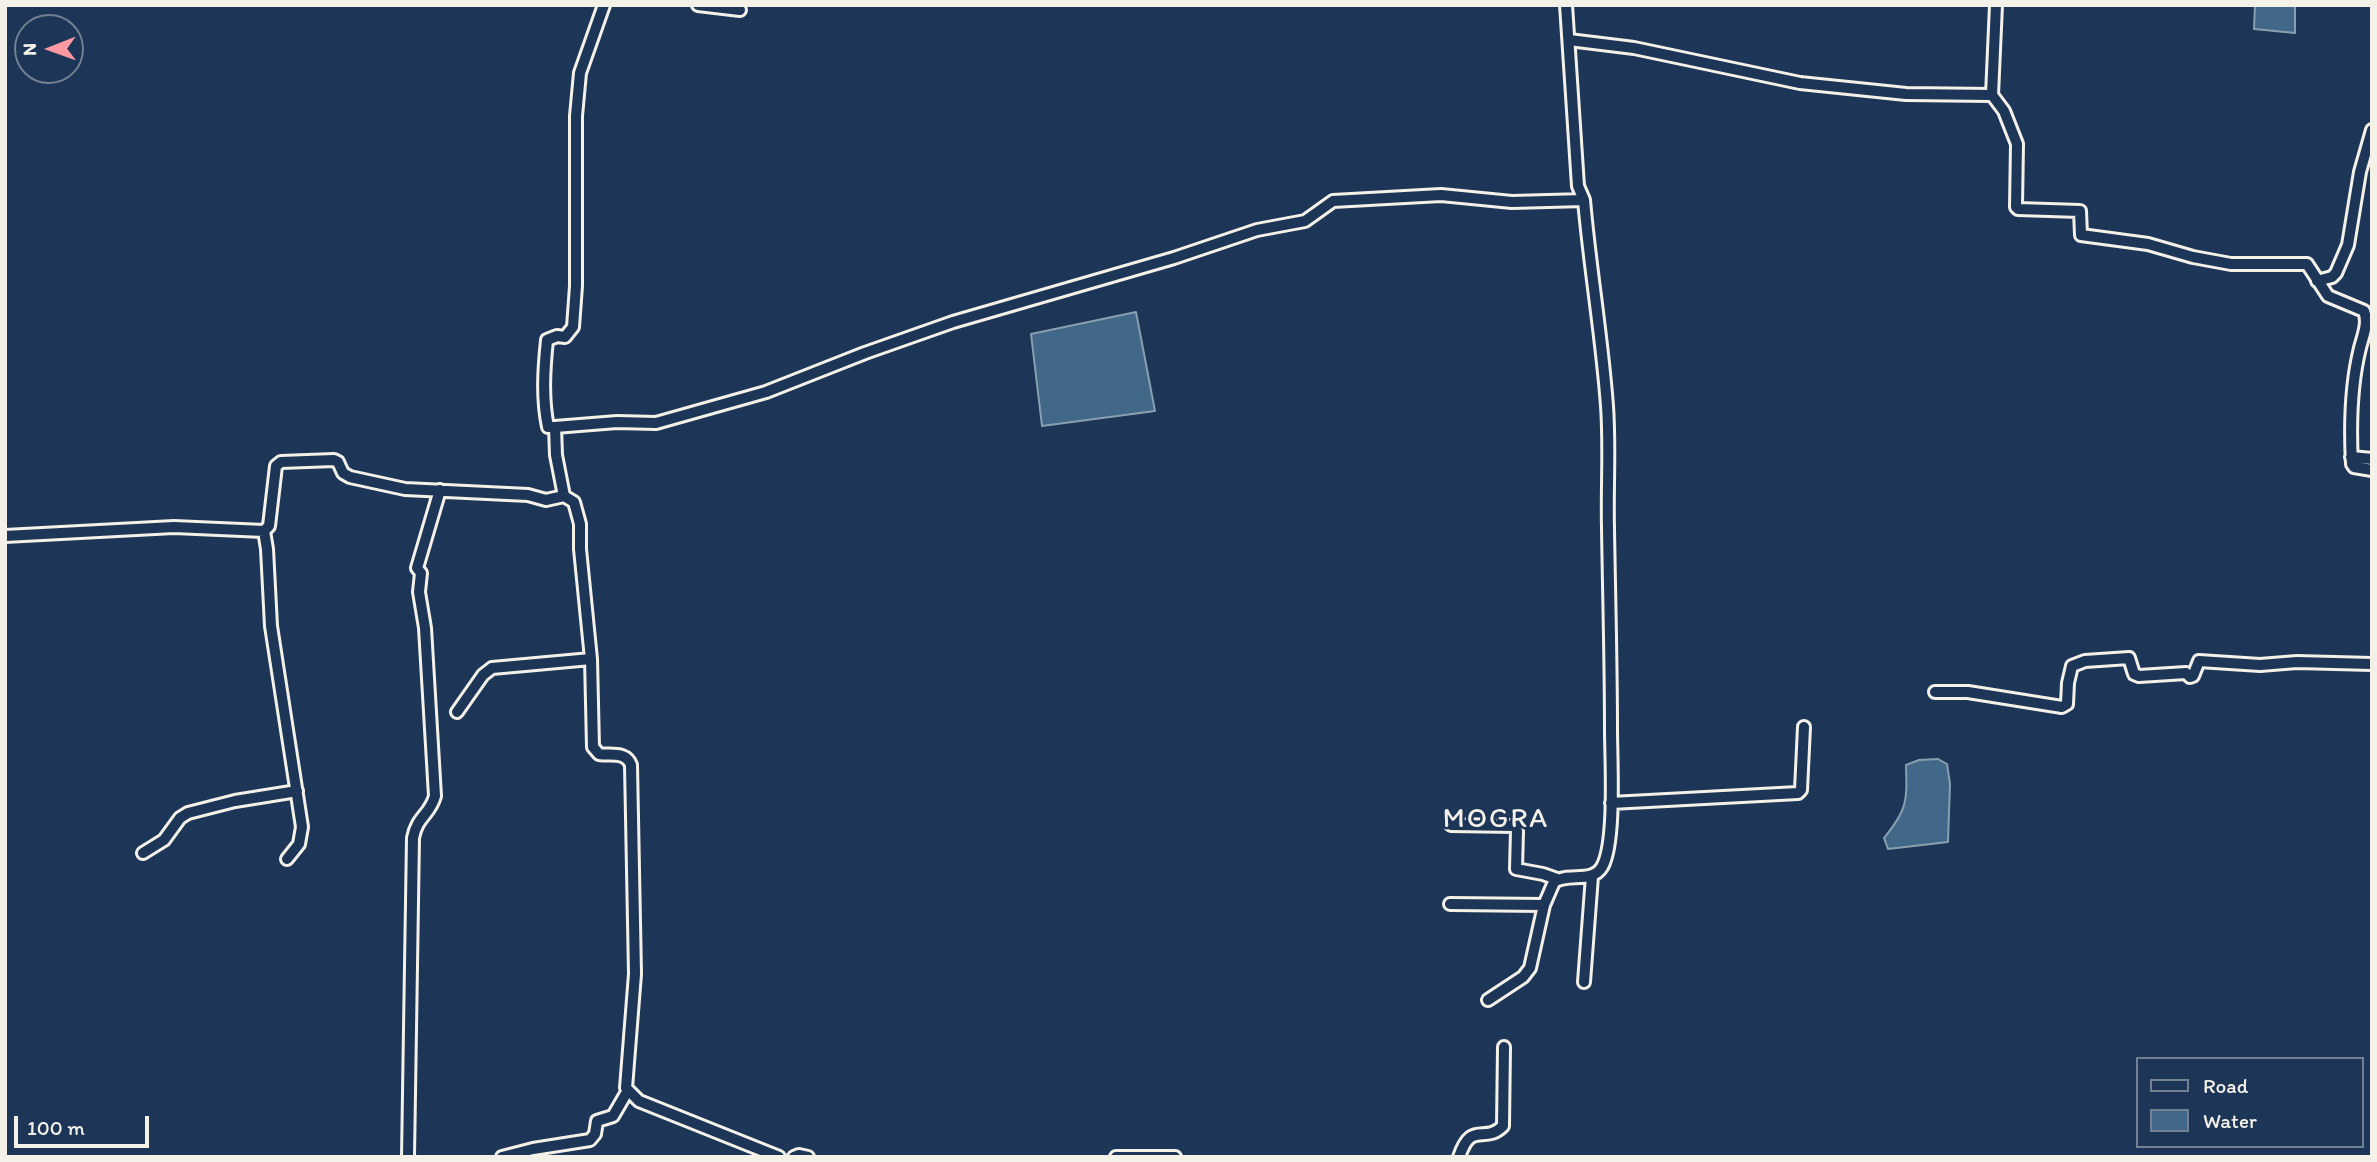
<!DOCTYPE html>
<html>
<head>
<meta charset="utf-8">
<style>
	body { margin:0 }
	#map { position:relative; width:2377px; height:1162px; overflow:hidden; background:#1d3557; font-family:Itim,sans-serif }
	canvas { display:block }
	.frame { position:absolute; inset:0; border:7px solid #f4f1e8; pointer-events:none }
	.legend { position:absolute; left:2136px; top:1057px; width:228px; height:91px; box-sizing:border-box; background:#1d3557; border:2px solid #738091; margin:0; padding:9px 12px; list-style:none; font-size:21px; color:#f4f1e8 }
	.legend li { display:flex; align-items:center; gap:14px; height:35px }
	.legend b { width:35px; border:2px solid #738091 }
	.north { position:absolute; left:14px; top:14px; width:70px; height:70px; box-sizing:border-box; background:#1d3557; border:2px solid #738091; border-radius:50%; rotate:269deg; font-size:19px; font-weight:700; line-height:28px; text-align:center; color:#f4f1e8 }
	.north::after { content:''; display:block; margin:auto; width:24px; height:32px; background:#ff9aa2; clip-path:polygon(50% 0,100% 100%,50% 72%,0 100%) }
	.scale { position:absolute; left:14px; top:1116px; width:135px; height:32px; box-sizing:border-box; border:4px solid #f4f1e8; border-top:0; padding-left:9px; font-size:21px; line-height:24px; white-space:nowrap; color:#f4f1e8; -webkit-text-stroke:5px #1d3557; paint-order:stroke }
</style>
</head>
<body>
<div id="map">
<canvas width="2377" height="1162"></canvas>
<div class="frame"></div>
<ul class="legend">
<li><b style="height:9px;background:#1d3557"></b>Road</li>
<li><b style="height:19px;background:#416889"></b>Water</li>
</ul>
<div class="north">N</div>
<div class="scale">100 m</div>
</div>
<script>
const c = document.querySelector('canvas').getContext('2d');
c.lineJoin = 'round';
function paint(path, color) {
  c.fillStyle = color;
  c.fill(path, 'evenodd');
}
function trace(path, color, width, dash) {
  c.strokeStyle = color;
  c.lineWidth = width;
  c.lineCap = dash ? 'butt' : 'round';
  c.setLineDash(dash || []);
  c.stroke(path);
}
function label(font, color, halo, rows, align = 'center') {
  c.font = font + ' Itim,sans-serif';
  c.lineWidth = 5;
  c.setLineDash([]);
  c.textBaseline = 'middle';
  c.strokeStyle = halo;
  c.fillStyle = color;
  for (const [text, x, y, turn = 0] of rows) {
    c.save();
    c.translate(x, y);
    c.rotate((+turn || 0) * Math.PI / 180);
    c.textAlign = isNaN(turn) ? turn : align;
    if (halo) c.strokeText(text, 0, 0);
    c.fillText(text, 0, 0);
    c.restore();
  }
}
const water = new Path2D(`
	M2255,5H2295V33L2254,29Z
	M1136,312L1155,411L1042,426L1031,334Z
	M1938,759L1947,764L1950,784L1948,842L1888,849L1884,838C1908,809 1907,800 1906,765L1919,760Z`);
paint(water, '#416889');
trace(water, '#899faf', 2);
const minor = new Path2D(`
	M698,5L740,10
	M1569,40L1634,48L1800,83L1906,94L1992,95L2004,111L2017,144L2016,207L2018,209L2080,211L2081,235L2148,244L2193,257L2231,264H2307L2328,296L2364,311C2369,323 2363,336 2360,348C2351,384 2350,427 2352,464L2354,467L2372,470
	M1992,95L1996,5
	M2317,281L2332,277L2336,273L2348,245L2360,172L2372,130
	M555,427L617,422L656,423L766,392L865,353L953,322L1174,258L1257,230L1305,221L1333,201L1441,195L1512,202L1584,200L1578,186L1566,5
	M2351,457L2372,459
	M564,496L574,502L580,524V549L591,659L593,747L599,754C611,756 626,751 631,765L635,974L626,1088L639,1101L779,1157
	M264,531L267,549L271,626L302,827L299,844L287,859
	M5,536L174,527L264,531L269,526L276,466L281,462L334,460L338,462L343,473L350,477L405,489L528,495L546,500L564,496L556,455L555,427H548C542,398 544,369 547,340L557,336L565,337L573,327L576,286V116L580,73L604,5
	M1935,692H1968L2062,707L2067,704L2068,683L2072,666L2085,661L2129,658L2134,674L2139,676L2186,673L2190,677L2193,676L2199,661L2260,665L2297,662L2372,664
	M457,712L483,675L492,668L591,659
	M1611,803L1798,793L1801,790L1804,727
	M1451,825L1515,826L1517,831L1516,869L1543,874L1557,879
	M143,853L164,840L180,818L188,813L235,801L297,791
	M1450,904L1544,905
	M1584,982L1592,876
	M1488,1000L1523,977L1530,968L1544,905L1554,882C1568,872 1592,884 1602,867C1616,843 1611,759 1611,730C1611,662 1609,595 1608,528C1607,487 1610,447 1607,406C1602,337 1590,269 1584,200
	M408,1157L413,838C417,816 430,815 435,796L425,628L419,592L421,573L417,568L440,490
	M502,1157L533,1149L590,1140L595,1134L597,1121L613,1116L627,1092
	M794,1157L799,1155L808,1157
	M1116,1157H1175
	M1459,1157C1472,1119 1484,1145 1503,1126L1504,1047`);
trace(minor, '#f4f1e8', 16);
trace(minor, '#1d3557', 10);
c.letterSpacing = '2px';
label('28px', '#f4f1e8', '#1d3557', [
	["MOGRA",1496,820]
]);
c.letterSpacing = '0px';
</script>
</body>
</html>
